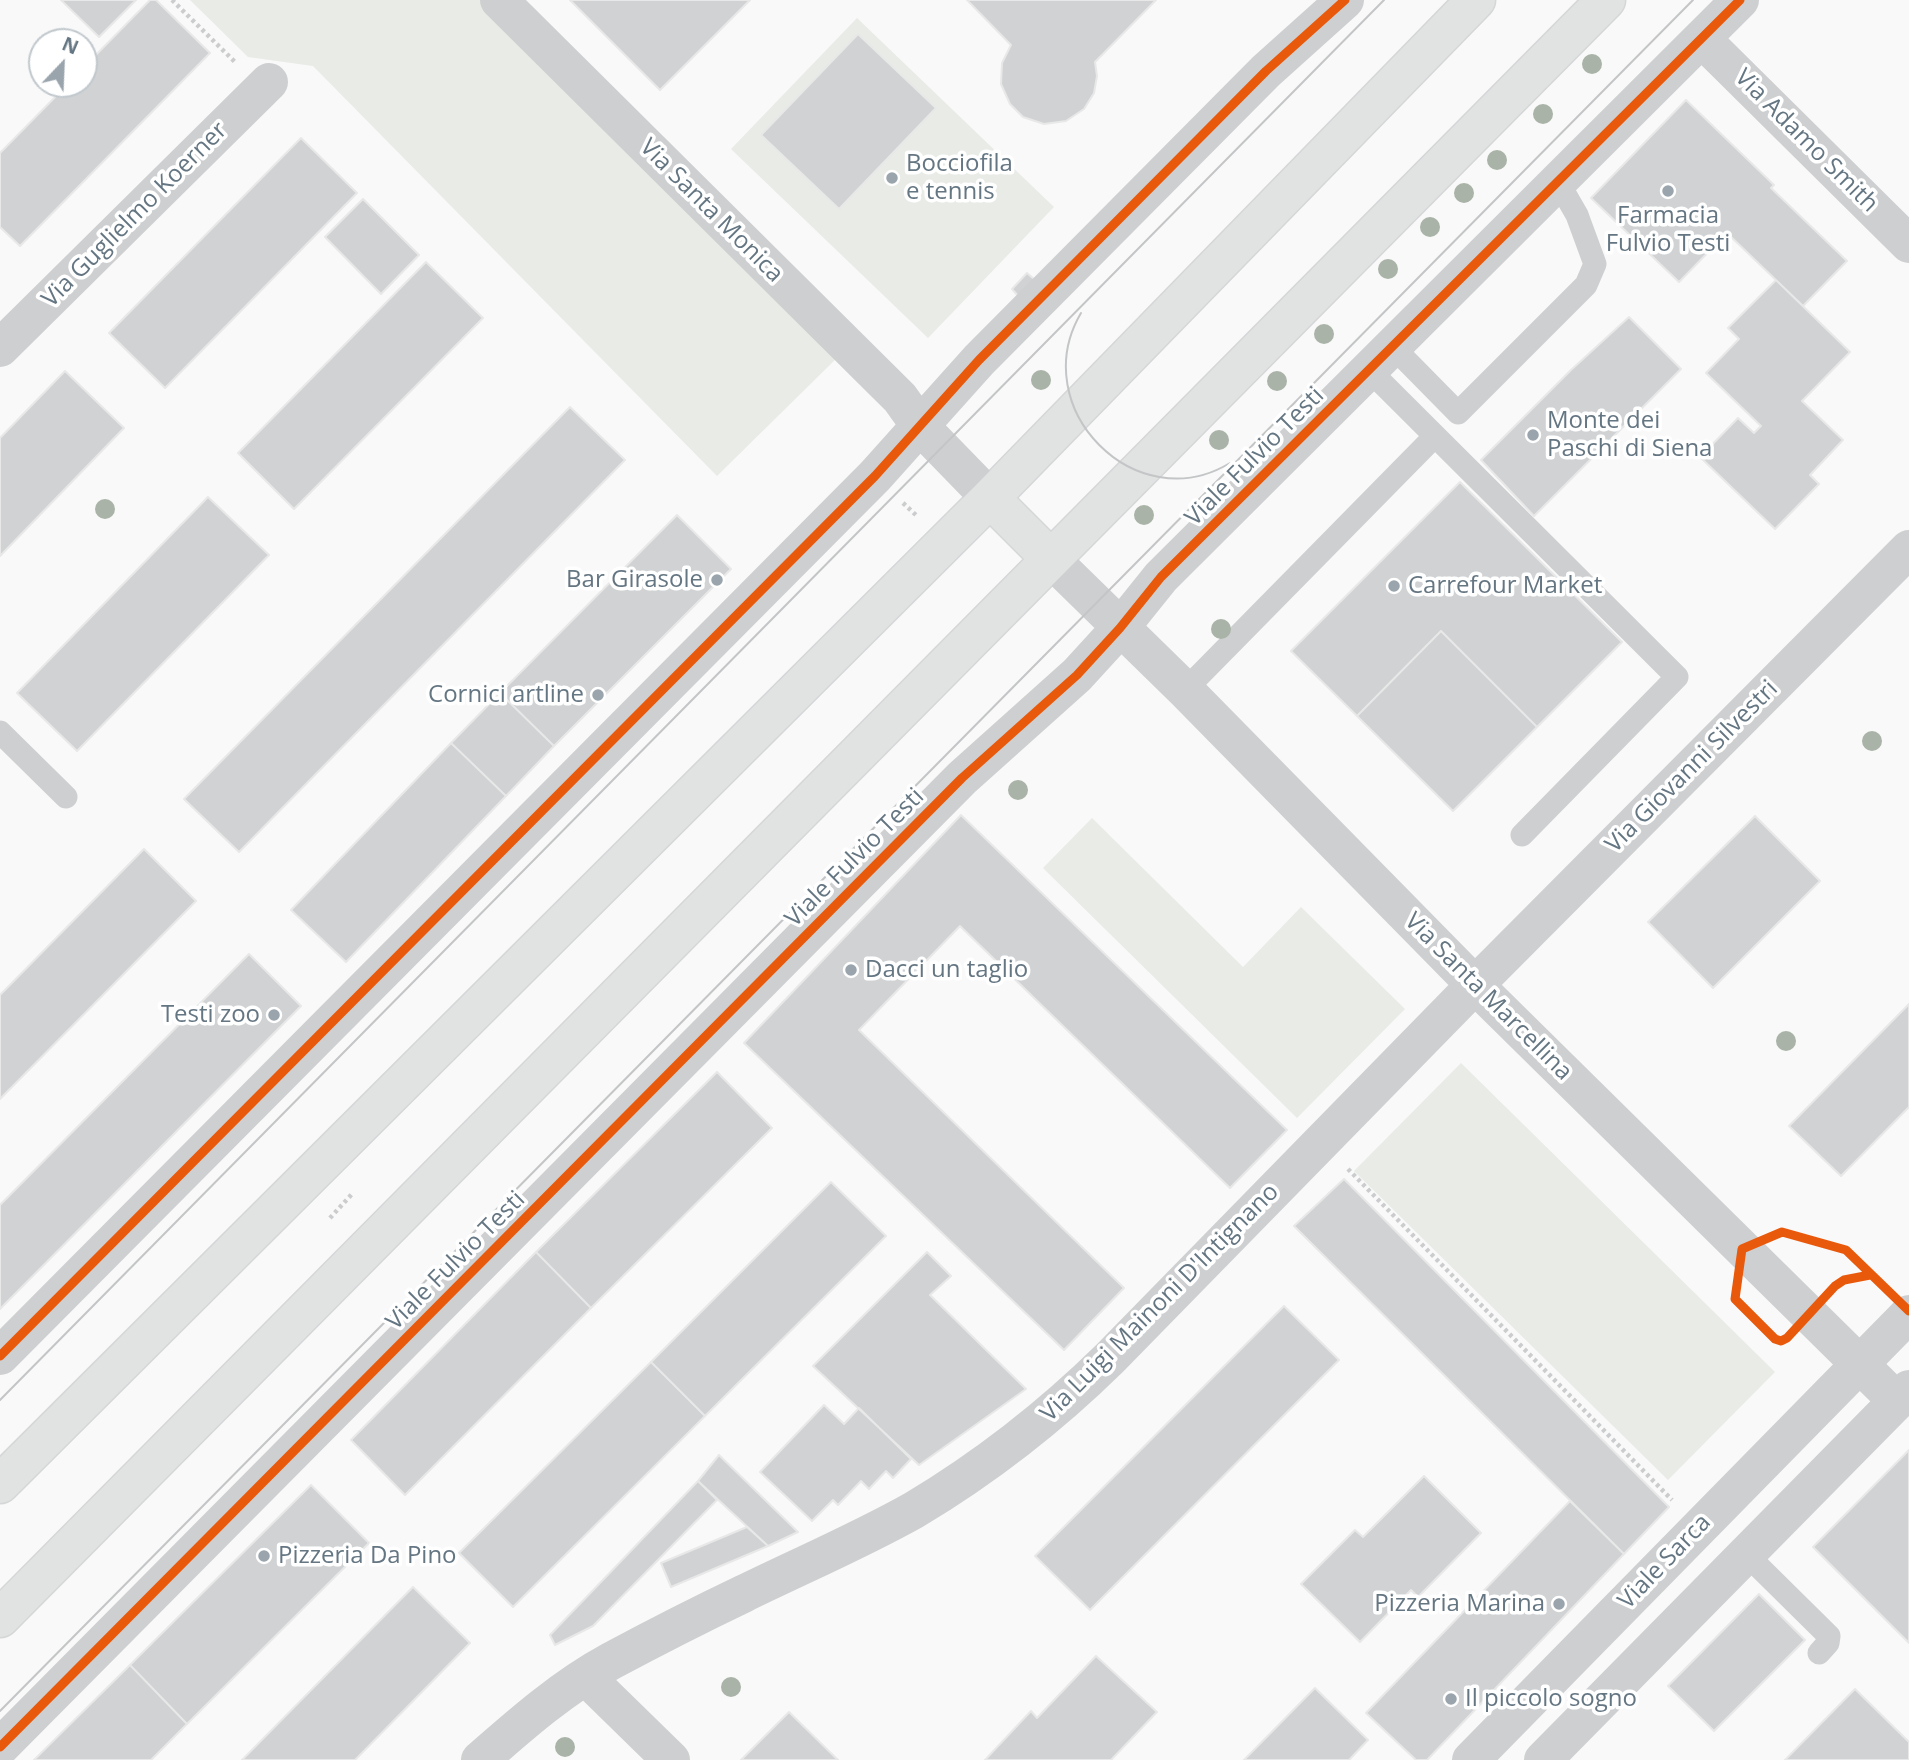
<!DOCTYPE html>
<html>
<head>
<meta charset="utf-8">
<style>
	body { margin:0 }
	#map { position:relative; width:1909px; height:1760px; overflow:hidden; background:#f9f9f9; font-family:"Open Sans",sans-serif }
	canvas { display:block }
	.north { position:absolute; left:28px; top:28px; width:70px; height:70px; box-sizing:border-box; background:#fff; border:2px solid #c1c8cd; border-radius:50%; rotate:23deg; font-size:19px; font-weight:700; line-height:28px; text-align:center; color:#657683 }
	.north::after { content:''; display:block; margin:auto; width:24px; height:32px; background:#99a4ac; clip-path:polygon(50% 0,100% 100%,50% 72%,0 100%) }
</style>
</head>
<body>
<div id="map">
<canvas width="1909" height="1760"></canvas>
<div class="north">N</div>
</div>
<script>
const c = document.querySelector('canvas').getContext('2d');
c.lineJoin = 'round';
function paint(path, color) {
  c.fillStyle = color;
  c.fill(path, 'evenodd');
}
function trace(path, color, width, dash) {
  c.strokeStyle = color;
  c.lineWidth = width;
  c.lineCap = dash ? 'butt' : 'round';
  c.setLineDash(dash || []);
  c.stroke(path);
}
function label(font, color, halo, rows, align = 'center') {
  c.font = font + ' "Open Sans",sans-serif';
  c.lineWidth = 7;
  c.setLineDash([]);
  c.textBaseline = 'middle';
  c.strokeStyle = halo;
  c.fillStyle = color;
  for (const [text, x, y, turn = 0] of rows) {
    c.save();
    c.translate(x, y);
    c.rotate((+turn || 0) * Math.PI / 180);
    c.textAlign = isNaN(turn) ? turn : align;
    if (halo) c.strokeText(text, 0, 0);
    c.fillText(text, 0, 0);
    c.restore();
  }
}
paint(new Path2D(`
	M190,0H492L842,353L717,476L313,66L248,57Z
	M857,18L1054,207L928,338L731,149Z
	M1092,818L1243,967L1301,907L1405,1009L1297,1118L1043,868Z
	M1461,1063L1775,1372L1668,1480L1354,1171Z`), '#e8ebe6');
const building = new Path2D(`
	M61,0H136L99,37Z
	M150,0H156L210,53L20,246L0,227V153L68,84H84V67Z
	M570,0H750L660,90Z
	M967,0H1156L1095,62L1097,76L1094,93L1084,109L1066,121L1044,124L1023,117L1010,104L1001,84L1002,63L1011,45Z
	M858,34L936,108L839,209L761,135Z
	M1686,100L1774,185L1771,188L1847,261L1803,306L1727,233L1679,282L1591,198Z
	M301,138L357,193L165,388L109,333Z
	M363,199L419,255L381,294L325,237Z
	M426,262L483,318L294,509L238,453Z
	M1027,273L1035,280L1019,297L1012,289Z
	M1776,280L1850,352L1802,401L1843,440L1810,475L1819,484L1775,529L1700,457L1738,418L1754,433L1761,426L1706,373L1739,339L1728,328Z
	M1629,317L1681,369L1534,516L1481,460L1571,370Z
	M65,371L124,428L0,556V438Z
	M570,407L625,460L239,852L184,799Z
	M1460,482L1622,642L1537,727L1441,631L1357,716L1291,651Z
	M208,497L269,555L77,751L17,693Z
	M677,515L731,569L554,746L500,693Z
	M1441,631L1537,727L1453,811L1357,716Z
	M500,693L554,746L506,796L451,743Z
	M451,743L506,796L346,962L291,910Z
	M961,815L1287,1130L1230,1188L960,926L859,1030L1124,1288L1064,1350L744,1043Z
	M1755,816L1820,881L1713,988L1648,922Z
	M144,849L196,901L0,1099V995Z
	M249,954L301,1006L0,1309V1205Z
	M1909,1004V1107L1841,1176L1789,1126Z
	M717,1072L772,1128L591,1308L536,1252Z
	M1344,1179L1669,1507L1624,1554L1294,1226Z
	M831,1182L886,1236L705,1416L651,1362Z
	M536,1252L591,1308L405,1495L351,1440Z
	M927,1252L951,1276L930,1295L1026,1389L919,1465L813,1366Z
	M1284,1306L1339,1360L1090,1610L1035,1556Z
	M651,1362L705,1416L513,1607L459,1553Z
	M824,1405L844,1424L859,1408L911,1459L893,1478L886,1471L869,1489L861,1481L838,1505L833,1500L812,1521L760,1472Z
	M1909,1450V1643L1813,1547Z
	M719,1455L798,1532L768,1546L698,1481Z
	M1424,1476L1481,1533L1418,1597L1411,1590L1360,1642L1301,1584L1355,1530L1363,1537Z
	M698,1481L717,1500L593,1626L555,1645L550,1635Z
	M311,1485L369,1543L187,1724L130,1665Z
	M1570,1501L1624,1554L1427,1760H1416L1366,1713Z
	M747,1527L768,1546L671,1587L661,1563Z
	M413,1587L470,1643L355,1760H242Z
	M1759,1594L1805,1640L1714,1731L1668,1686Z
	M1096,1656L1157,1712L1111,1760H985L1031,1711L1037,1718Z
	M130,1665L187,1724L151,1760H34Z
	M1315,1688L1368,1740L1349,1760H1244Z
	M1855,1689L1909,1742V1760H1785Z
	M789,1712L838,1760H741Z`);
paint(building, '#d0d2d3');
trace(building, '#e8e8e8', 2);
const primary = new Path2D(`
	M990,498L1051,559
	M0,1484L990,498L1476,0
	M0,1618L1606,0`);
trace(primary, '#d5d6d7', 41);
trace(new Path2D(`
	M172,0L236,63
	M903,503L917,516
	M1348,1169L1672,1500
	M330,1218L352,1194`), '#cbcccd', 4.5, [3.5, 3.5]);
trace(new Path2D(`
	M1393,347L1458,413L1586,285L1595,264L1577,215L1558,182
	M1369,370L1677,677L1522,835
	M1185,690L1435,436
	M0,732L66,797
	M1746,1554L1829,1636L1828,1643L1819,1653`), '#cecfd0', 23);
trace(new Path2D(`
	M499,0L900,398L920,426L990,498
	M1702,39L1909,244
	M0,348L269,82
	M1051,559L1185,690L1475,985L1897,1401
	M0,1356L875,476L979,360L1266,71L1345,0
	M586,1677L671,1760
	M0,1747L962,778L1077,675L1120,628L1161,577L1740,0
	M480,1760C521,1724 563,1687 611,1661C654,1638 699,1615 743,1594C800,1566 859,1541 914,1510C986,1467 1050,1417 1110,1358L1475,985L1909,549`), '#cecfd0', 38);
trace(new Path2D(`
	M1471,1760L1909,1314
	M1543,1760L1909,1389`), '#cecfd0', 38);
trace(primary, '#e1e2e2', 38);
trace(new Path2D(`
	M1081,313C1025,408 1136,520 1230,463
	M0,1400L1384,0
	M0,1711L1693,0`), '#c3c5c6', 2);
trace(new Path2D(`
	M1870,1275L1844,1280L1835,1286L1787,1338L1781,1341L1775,1339L1735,1299L1742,1249L1782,1232L1846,1250L1909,1311
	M0,1356L875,476L979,360L1266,71L1345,0
	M0,1747L962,778L1077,675L1120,628L1161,577L1740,0`), '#e8590c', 9);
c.fillStyle = '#a9b3a7';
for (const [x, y] of [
	[1592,64],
	[1543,114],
	[1497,160],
	[1464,193],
	[1430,227],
	[1388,269],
	[1324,334],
	[1041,380],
	[1277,381],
	[1219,440],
	[105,509],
	[1144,515],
	[1221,629],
	[1872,741],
	[1018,790],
	[1786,1041],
	[731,1687],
	[565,1747]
]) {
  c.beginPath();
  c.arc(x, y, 10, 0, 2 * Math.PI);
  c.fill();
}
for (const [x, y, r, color] of [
	[892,178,7,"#99a4ac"],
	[1668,191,7,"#99a4ac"],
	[1533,435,7,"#99a4ac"],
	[717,580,7,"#99a4ac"],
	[1394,586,7,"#99a4ac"],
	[598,695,7,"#99a4ac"],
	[851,970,7,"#99a4ac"],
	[274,1015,7,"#99a4ac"],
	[264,1556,7,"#99a4ac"],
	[1559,1604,7,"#99a4ac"],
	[1451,1699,7,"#99a4ac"]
]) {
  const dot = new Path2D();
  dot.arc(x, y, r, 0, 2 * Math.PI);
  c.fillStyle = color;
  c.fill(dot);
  trace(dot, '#fff', 2.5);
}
label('24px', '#657683', '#fff', [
	["Via Adamo Smith",1806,141,45],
	["Via Santa Monica",711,211,45],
	["Via Guglielmo Koerner",135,215,-45],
	["Viale Fulvio Testi",1255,457,-45],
	["Via Giovanni Silvestri",1692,767,-45],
	["Viale Fulvio Testi",855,858,-45],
	["Via Santa Marcellina",1488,997,45],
	["Viale Fulvio Testi",456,1261,-45],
	["Via Luigi Mainoni D'Intignano",1160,1303,-45],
	["Viale Sarca",1665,1562,-46]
]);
label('24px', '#657683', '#fff', [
	["Bocciofila",906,164],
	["e tennis",906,192],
	["Farmacia",1668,216,"center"],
	["Fulvio Testi",1668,244,"center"],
	["Monte dei",1547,421],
	["Paschi di Siena",1547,449],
	["Bar Girasole",703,580,"right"],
	["Carrefour Market",1408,586],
	["Cornici artline",584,695,"right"],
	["Dacci un taglio",865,970],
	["Testi zoo",260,1015,"right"],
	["Pizzeria Da Pino",278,1556],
	["Pizzeria Marina",1545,1604,"right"],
	["Il piccolo sogno",1465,1699]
], 'left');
</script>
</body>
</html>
